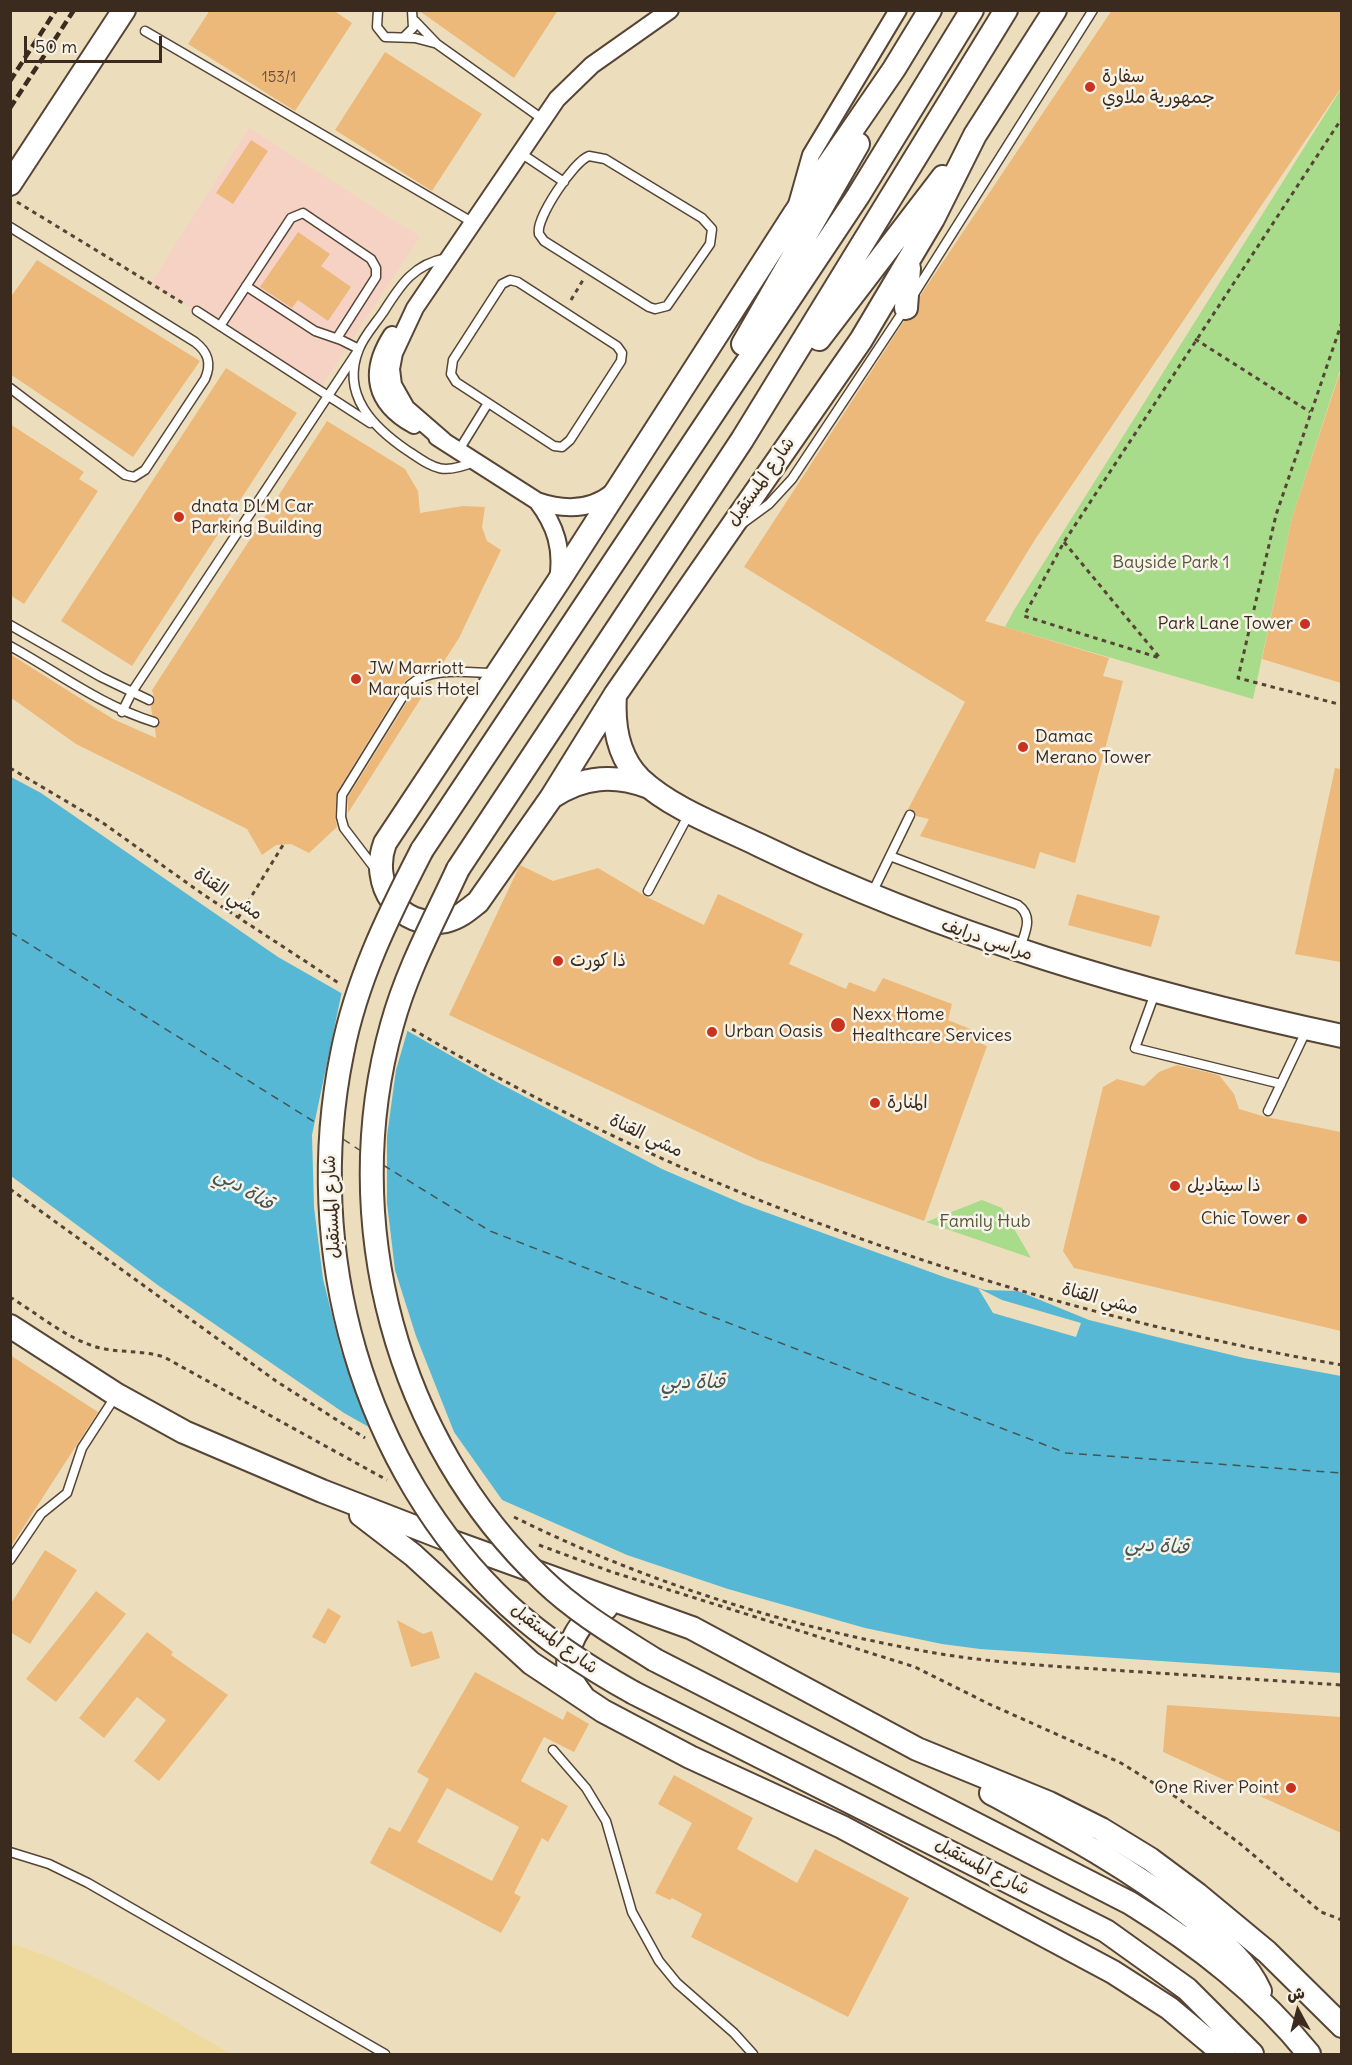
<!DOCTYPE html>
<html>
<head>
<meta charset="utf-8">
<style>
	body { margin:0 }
	#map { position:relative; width:1352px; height:2065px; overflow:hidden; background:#ecdebc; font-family:Delius,"Playpen Sans Arabic",sans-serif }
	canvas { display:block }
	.frame { position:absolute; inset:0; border:12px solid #3b2a1e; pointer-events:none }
	.north { position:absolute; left:1268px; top:1981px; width:60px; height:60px; -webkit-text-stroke:4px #f7f3e8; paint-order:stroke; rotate:353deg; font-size:16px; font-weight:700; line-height:24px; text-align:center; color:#3b2a1e }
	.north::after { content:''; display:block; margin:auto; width:21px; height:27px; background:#3b2a1e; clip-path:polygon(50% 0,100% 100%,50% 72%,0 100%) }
	.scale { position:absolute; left:24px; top:36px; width:138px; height:27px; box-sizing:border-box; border:3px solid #3b2a1e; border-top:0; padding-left:8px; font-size:18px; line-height:21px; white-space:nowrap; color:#3b2a1e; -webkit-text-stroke:4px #f7f3e8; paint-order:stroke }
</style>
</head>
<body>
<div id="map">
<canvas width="1352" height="2065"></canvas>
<div class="frame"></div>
<div class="north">ش</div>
<div class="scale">50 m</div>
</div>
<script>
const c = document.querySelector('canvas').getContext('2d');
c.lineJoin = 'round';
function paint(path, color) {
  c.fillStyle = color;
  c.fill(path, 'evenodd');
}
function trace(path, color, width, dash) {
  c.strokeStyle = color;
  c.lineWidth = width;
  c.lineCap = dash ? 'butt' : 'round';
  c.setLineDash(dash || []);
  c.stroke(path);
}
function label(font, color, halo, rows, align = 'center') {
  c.font = font + ' Delius,"Playpen Sans Arabic",sans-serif';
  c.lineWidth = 5;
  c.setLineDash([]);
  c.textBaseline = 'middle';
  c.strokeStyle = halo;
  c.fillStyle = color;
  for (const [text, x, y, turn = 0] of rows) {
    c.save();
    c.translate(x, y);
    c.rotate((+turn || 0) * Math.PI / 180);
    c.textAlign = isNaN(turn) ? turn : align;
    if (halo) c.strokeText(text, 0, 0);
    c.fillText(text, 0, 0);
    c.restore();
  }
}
paint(new Path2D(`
	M249,128L420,237L321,387L151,283Z`), '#f6d2c4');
paint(new Path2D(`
	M1341,89V367L1292,518L1253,699L1005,627L1014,610Z
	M982,1200L1002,1208L1031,1258L926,1222Z`), '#a8db8a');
paint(new Path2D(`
	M11,1944C83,1964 165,2016 231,2054H11Z`), '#eeda9e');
paint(new Path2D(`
	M11,777L41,793L278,957L497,1082L662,1169L743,1204L947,1278L985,1290L1018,1291L1089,1320L1165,1339L1244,1358L1341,1376V1673L980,1649L942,1644L865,1628L728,1589L627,1555L484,1492L344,1413L159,1286L11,1176Z`), '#56b8d5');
paint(new Path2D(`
	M342,991L408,1029L396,1070L387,1136V1203L395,1270L416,1336L454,1432L505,1504L371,1431L341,1351L323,1279L314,1207L312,1135Z
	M978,1288L1002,1300L1081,1323L1076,1337L993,1313Z`), '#ecdebc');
trace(new Path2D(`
	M10,932L321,1126
	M343,1139L361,1151
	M383,1165L490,1231L1066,1453L1342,1473`), '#435555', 1.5, [8, 6]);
paint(new Path2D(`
	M210,10H333L352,23L295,111L188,44Z
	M418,10H558L514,78Z
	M1112,10H1341V88L1036,538L985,621L1109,658L1103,676L1123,681L1075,863L1040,852L1035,869L920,836L929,819L916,816L913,810L908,809L965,702L744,567L904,321L911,320L917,315L920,296Z
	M385,52L482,114L432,191L335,130Z
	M251,140L268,151L233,204L216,193Z
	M298,232L330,254L321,266L351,287L328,321L298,300L292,308L260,287Z
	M37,260L200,361L133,457L10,374V298Z
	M226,368L297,413L132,666L61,621Z
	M1339,375H1341V683L1262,659L1292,518Z
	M327,421L405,469L418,491L420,513L463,506L485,507L482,527L487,541L501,550L459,638L441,666L416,673L405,681L337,792L335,817L337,827L309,853L291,844L276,845L262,855L247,829L76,744L10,697V654L113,719L156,738L155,728L160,721L152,715L151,706L155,700L152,690Z
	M10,424L84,472L79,479L98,491L24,604L10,595Z
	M432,681L348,813V797L415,689Z
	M1335,768L1341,769V962L1295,954Z
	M520,865L553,881L598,868L645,896L704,925L718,894L803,934L789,964L846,989L849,982L875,992L883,978L952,1004L948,1020L975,1031L971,1039L987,1046L924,1221L758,1160L449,1015Z
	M1077,894L1160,916L1151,947L1068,925Z
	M1177,1065L1219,1075L1234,1094L1239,1109L1266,1117L1341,1132V1331L1074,1268L1063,1251L1103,1087L1117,1079L1144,1086L1159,1072Z
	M10,1355L98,1412L10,1548Z
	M45,1550L77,1570L30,1644L10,1632V1605Z
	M96,1591L126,1614L56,1702L26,1679Z
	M328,1608L341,1616L325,1644L312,1637Z
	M397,1620L423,1634L432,1631L440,1658L411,1667Z
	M147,1632L173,1652L171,1655L228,1695L159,1781L134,1761L166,1720L137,1697L104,1738L79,1718Z
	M475,1672L563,1720L567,1711L589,1724L574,1752L544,1737L521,1781L568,1806L548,1842L542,1838L514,1893L521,1897L501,1933L370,1863L389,1827L400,1832L429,1779L417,1772ZM447,1788L519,1827L492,1881L417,1842Z
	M1167,1705L1341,1717V1833L1163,1752Z
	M674,1775L753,1818L737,1849L797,1883L815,1849L909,1898L848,2017L691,1937L702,1914L672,1898L670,1900L655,1893L692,1823L658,1804Z`), '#ecb97a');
const lane = new Path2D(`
	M378,10L377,27L385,37L415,38L434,43
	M415,21L437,44L541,118
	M145,31L472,222
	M404,37L413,28L412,10
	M519,152L564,182
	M589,156L605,159L702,218L712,229L710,244L667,306L655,309L649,307L544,241L539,234C535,219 574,161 589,156Z
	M10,227L195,342C208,352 212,363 205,379L145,470L134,477L125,475L10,388
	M447,258C414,264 401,284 384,311C376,323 364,336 359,349C340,395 374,428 408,451C435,469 442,475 474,462
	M510,280L518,282L617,346L622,353L621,361L570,440L562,447L554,446L456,382L451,374L453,360L502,284Z
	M914,294L1093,10
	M197,311L370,423
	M220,326L291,218L303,213L371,259L376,268V277L337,338
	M459,450L488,403
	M743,523L769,504L792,479L904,310
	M10,625L101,677L149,700
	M10,646C59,673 100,705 154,722
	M122,712L132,692L359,349L341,340L315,331L246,286
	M890,856L1018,905C1034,917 1025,932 1020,948
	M376,870L344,828L341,817L342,795L410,685C431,666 469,673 496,673
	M648,891L689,814
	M872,893L910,815
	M1155,993L1135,1048L1281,1084
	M1268,1111L1307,1029
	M10,1560L41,1514L67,1493L82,1448L115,1397
	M553,1750L586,1788L606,1821L632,1912L659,1961L677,1983L734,2033L753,2054
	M10,1852L49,1864L88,1883L385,2054`);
const street = new Path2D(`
	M796,208L811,155L898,10
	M392,335C368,372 374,403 414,425
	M437,437L537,501C563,510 590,511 613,492
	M444,441L406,408L393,385L391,369L394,353L415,308L557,99L592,65L670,10
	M537,501C556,526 563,549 558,580`);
const secondary = new Path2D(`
	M930,10L894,69L795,213L558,582L385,843C370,883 398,931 446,921C459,918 468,910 478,902L551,798L615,695L861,340L933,219L975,135L1055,10
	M10,184L124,10
	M906,308L909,268
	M819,339L943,177
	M743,344L858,144
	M615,695C613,725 618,757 640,779C672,809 720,826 759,845C945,935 1140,993 1342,1036
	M552,797C583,776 614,774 649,787
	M422,850L858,196L972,10
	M458,869L742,440L1006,10
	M10,1326L117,1395L184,1432L322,1491L456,1543L692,1628L917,1749L1049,1803L1101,1829L1150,1859L1197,1894L1267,1952L1342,2026
	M361,1515L413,1555L531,1663L603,1711L690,1757L842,1827L1113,1972L1169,2008L1224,2054
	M655,1660L1130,1903C1198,1945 1259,1992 1309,2054
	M634,1693L1106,1931L1187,1989L1252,2054
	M584,1698C580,1692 574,1685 571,1678C561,1651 579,1616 606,1608
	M991,1793C1061,1831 1130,1868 1193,1918C1219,1940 1246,1960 1260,1991`);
trace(lane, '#564536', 11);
trace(street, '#564536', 20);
trace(secondary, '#564536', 26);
trace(new Path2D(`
	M17,202L186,305
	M571,300L583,280
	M1342,322L1276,515L1238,678L1342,705
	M1195,339L1310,412
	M1064,542L1160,658L1024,616L1064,542L1342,118
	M10,768L103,823L204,895L340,984
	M238,918L283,845
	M412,1029C698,1198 1015,1308 1342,1365
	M10,1189L276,1381L365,1438
	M10,1297C38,1314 68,1340 100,1348C122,1353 142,1350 164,1357L387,1480
	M514,1517C645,1582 791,1628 935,1653C993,1663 1052,1666 1111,1670C1188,1675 1265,1680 1342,1685
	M539,1545L612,1572L915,1667L989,1704L1121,1763L1176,1797L1238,1842L1321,1912L1342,1920`), '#564536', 3, [4.5, 4.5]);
trace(lane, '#fff', 8);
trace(street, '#fff', 16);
trace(secondary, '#fff', 22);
trace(new Path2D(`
	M10,81L56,10
	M10,108L74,10`), '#3b2a1e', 4.5, [9, 4.5]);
const secondaryBridge = new Path2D(`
	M422,850C388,916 356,981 342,1054C302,1250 361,1468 509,1606C547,1641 589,1668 634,1693
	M458,869C434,921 407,970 392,1025C337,1220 396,1441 543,1580C576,1612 617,1636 655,1660`);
trace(secondaryBridge, '#564536', 26, []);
trace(secondaryBridge, '#fff', 22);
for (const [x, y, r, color] of [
	[1090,87,6,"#c8321e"],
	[179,517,6,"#c8321e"],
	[1305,624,6,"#c8321e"],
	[356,679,6,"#c8321e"],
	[1023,747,6,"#c8321e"],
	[558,961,6,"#c8321e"],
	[838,1025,8,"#c8321e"],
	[712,1032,6,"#c8321e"],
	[875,1103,6,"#c8321e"],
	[1175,1186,6,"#c8321e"],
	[1302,1219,6,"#c8321e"],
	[1291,1788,6,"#c8321e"]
]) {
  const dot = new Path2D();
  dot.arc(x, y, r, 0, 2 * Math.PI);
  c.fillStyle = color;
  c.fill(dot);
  trace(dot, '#f7f3e8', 2);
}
label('15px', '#674e35', null, [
	["153/1",279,78]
]);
label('18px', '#3b2a1e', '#f7f3e8', [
	["سفارة",1102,77],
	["جمهورية ملاوي",1102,98],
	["dnata DLM Car",191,507],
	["Parking Building",191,528],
	["Park Lane Tower",1293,624,"right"],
	["JW Marriott",368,669],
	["Marquis Hotel",368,690],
	["Damac",1035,737],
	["Merano Tower",1035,758],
	["ذا كورت",570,961],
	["Nexx Home",852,1015],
	["Healthcare Services",852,1036],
	["Urban Oasis",724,1032],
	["المنارة",887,1103],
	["ذا سيتاديل",1187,1186],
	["Chic Tower",1290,1219,"right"],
	["One River Point",1279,1788,"right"]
], 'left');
label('18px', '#3b2a1e', '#f7f3e8', [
	["شارع المستقبل",761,482,-55],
	["مشي القناة",228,894,34],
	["مراسي درايف",987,940,19],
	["مشي القناة",646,1136,25],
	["شارع المستقبل",332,1207,-93],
	["مشي القناة",1100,1299,15],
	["شارع المستقبل",554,1639,37],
	["شارع المستقبل",982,1867,27]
]);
label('18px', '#565639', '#f7f3e8', [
	["Bayside Park 1",1171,563],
	["Family Hub",985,1222]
]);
label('italic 20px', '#435555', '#f7f3e8', [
	["قناة دبي",244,1189,32],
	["قناة دبي",693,1382],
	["قناة دبي",1157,1546,4]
]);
</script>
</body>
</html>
